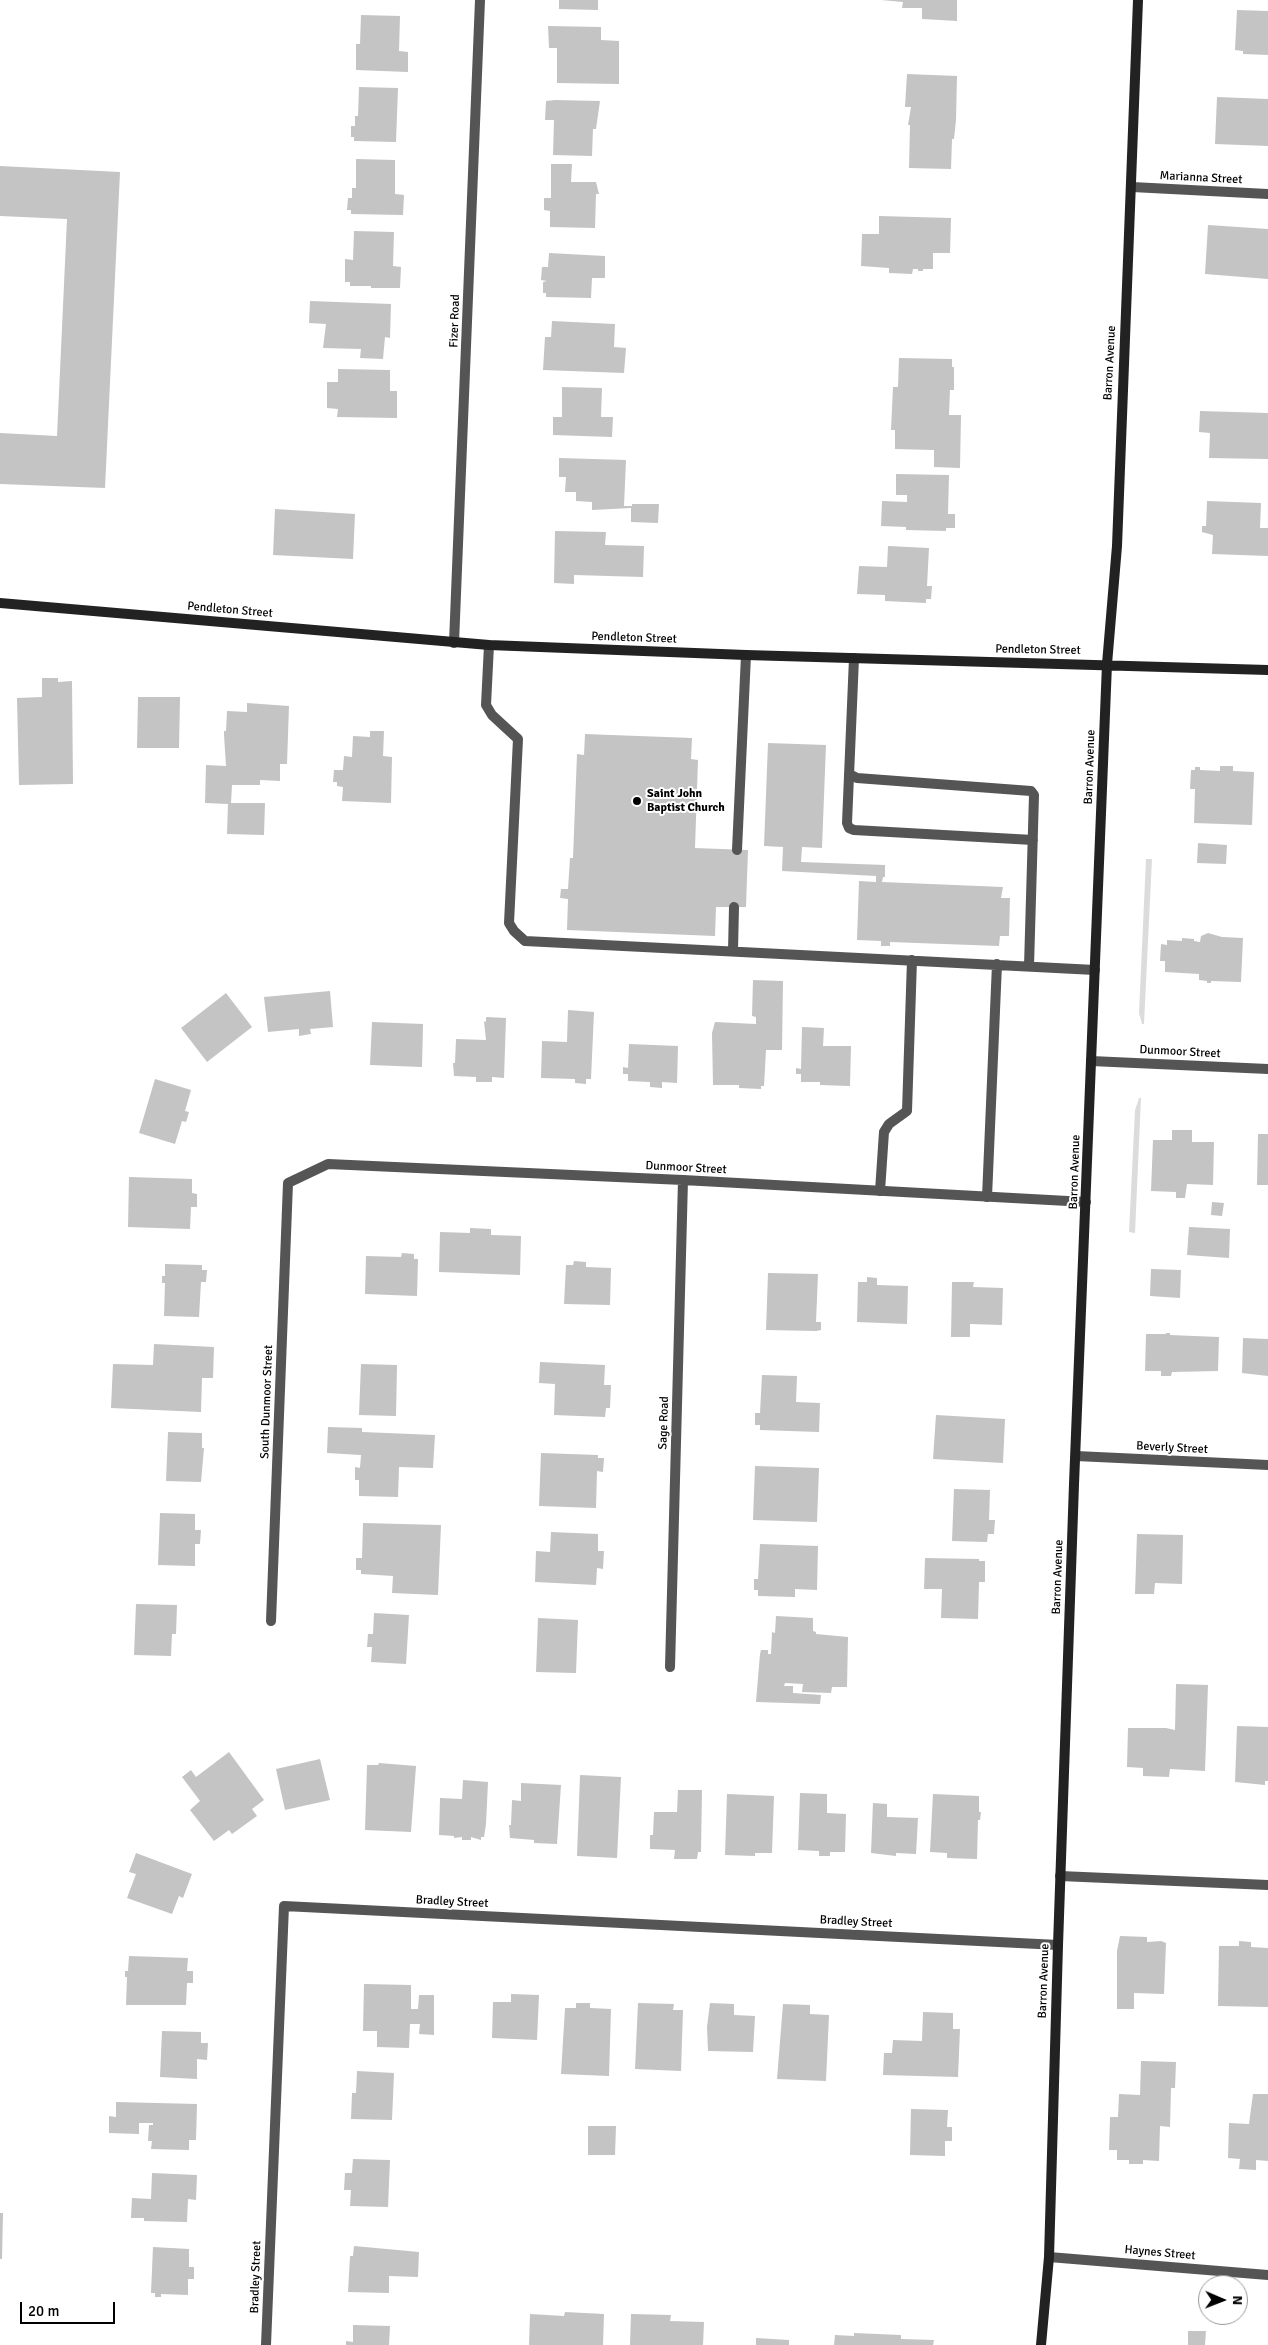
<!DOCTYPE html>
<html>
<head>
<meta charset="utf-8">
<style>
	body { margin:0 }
	#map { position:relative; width:1268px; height:2345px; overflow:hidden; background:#fff; font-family:Signika,sans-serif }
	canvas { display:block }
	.north { position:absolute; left:1198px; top:2275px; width:50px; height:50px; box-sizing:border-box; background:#fff; border:1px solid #999; border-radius:50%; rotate:91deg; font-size:14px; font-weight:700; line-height:20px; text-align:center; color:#000 }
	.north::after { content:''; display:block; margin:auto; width:18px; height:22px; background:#000; clip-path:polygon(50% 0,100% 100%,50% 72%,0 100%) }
	.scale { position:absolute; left:20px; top:2302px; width:95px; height:22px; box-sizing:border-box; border:2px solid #000; border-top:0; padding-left:6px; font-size:15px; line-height:18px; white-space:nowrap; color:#000; -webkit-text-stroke:4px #fff; paint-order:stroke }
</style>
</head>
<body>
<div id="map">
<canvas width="1268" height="2345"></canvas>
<div class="north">N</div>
<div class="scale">20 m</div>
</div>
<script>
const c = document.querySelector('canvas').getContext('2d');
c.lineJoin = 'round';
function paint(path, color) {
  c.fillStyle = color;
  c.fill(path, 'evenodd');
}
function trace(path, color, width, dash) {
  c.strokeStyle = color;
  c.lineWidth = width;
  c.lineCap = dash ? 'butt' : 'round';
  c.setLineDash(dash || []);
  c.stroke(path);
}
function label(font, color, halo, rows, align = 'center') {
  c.font = font + ' Signika,sans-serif';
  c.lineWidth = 4;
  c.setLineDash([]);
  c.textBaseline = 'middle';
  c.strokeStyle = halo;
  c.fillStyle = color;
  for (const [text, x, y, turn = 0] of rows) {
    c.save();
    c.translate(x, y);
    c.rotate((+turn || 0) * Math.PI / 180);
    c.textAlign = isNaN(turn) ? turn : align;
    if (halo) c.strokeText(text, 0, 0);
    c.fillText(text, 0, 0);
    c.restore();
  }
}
paint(new Path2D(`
	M1146,859H1152L1144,1024H1142L1139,1013Z
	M1139,1098H1141L1135,1233L1129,1232L1135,1110Z`), '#dcdcdc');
paint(new Path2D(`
	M559,0H598V10L559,9Z
	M881,0H957V21L922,19V8H902L903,2Z
	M1237,10L1268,11V55L1243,54V51L1235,50Z
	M361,15L400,16L399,51L408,52V72L356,70V44H360Z
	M548,26L601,27V40L619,41V84L557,83V48H549Z
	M907,74L957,76L956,120L954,139H952L951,169L909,168L910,125H908L911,107H905Z
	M359,87L398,88L396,142L354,141V137H351V126H355V116H358Z
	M1217,97L1268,99V146L1215,144Z
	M555,100L600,101L596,129H593L592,156L553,155L554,120H545L546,101Z
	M356,159L395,160V194L404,195L403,215L351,214V210H347L348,198H352V188H356Z
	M551,164H572L571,182H596L599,194H596L595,228L550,227V211L544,210V198H551Z
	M0,166L120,172L105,488L0,484V433L57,436L67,219L0,216Z
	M879,216L951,218L950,253H933V269H923V271H918V269H913L912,274L889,273V268L861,266L862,234H879Z
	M1208,225L1268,229V279L1205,274Z
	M354,231L394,232L393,266L401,267L400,288H371V286H350V282H345V259L353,260Z
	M549,253L605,256V278H592L591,298L546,297V293H543V282L547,281L541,280L542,267H548Z
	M310,301L391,304L390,338L385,337L383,359L360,358L361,349L323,348L326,324L309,323Z
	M552,321L615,324L614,347L626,348L624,373L543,370L545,337H551Z
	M899,358L952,359V367H954V390H950L949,415H961L960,468L934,467V450L895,449V430H891L893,387H898Z
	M338,369L390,370V391H397V418L337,417L338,409L327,408V382H338Z
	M562,387L602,388L601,417H613L612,437L553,435V417H562Z
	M1200,411L1268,413V459L1209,458L1210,433L1199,432Z
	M559,458L626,460L624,506H632V504H659L658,523L631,522V508L592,510V502L576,501V492H565L566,477H559Z
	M896,474L949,475L948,514H955V528H946V531L906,530V527L881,526L882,501L907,502V495H896Z
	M1207,501L1261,503L1260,528H1268V556L1212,554L1213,535L1202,532V526H1206Z
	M275,509L355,514L353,559L273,555Z
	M555,531L606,532L605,545L644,546L643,577L574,575V584L554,583Z
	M888,546L929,548L927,586H932L931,599H926V603L885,601V595L857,594L859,566L887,567Z
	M42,678H58V682L72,681L73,784L19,785L17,698L42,697Z
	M138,697H180L179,748H137Z
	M247,703L289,706L287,764H280V781L260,780V785H232L231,803H265L264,835L227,834L228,804L205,803L206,765L226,766L224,735V731H226L227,711L247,712Z
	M370,731H384L383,756L392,757L391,803L342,801L343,787L337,786V782H333L334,770H343L344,756L352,757L353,736L370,737Z
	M585,734L692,738L691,759L698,760L695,848L748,850L746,907H716L715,936L567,930L568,899L560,898L561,889H568L570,858H573L577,754L584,755Z
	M768,743L826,745L822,848L802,847L801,862L885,865V877H883L882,882L1003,887L1001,898H1010L1009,936H1000L999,946L890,942V946H881V941L857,940L859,881L876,882V876L782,871L783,847L764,846Z
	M1220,766H1233V771L1254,772L1252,825L1194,823L1195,789H1190L1191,770H1195V767H1200V770L1220,771Z
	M1198,843L1227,845L1226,864L1197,863Z
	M1208,933L1222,937L1243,938L1241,982L1211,981V983H1207V981L1199,980V974L1165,972V961H1160L1161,944L1167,945V940L1182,941V938L1194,939V941L1200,942L1201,936Z
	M753,980L783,981L782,1050H766L764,1086H761V1089L739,1088V1085H713L712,1033L715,1022L756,1024V1017L752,1016Z
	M330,991L333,1027L310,1029L311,1034L299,1036V1029L268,1032L264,997Z
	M226,993L252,1027L207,1062L181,1028Z
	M568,1010L594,1012L591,1079H586V1084L575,1083V1079L541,1078L542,1041L567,1042Z
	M486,1017L506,1018L504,1078L492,1077V1082H476V1077L454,1076L453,1063H455L456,1039L486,1040L484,1021L486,1022Z
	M372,1022L423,1024L422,1067L370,1065Z
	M802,1027L824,1028L823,1046H851L850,1086L820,1085V1082H801V1074H796V1068L801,1069Z
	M629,1044L678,1046L677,1083L662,1082V1088L650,1087V1082L628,1081V1074H623V1067L628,1068Z
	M155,1079L191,1090L185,1111L189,1112L186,1122L182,1121L175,1144L139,1133Z
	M1172,1130H1192V1142H1214L1213,1185L1187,1184L1185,1198H1176V1192L1151,1191L1153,1140H1172Z
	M1258,1134H1268V1185H1257Z
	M129,1177L192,1179V1193L197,1194V1207H191L190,1229L128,1227Z
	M1212,1202L1224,1203L1222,1216L1211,1215Z
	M1189,1227L1230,1229L1229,1258L1187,1255Z
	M470,1228L491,1229V1235L521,1236L520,1275L439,1272L440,1232L470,1233Z
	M402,1253L414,1254V1259H418L417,1296L365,1294L366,1256L401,1257Z
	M574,1261L586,1262V1267L611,1268L610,1305L564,1304L566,1265H573Z
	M165,1264L202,1265V1270H207L206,1282H201L199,1317L164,1316L165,1283H162V1276H165Z
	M1151,1269L1181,1270L1180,1298L1150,1296Z
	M768,1273L818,1274L816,1322H821V1330L816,1331L766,1330Z
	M867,1277L877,1278V1285L908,1286L907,1324L857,1322L858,1282H867Z
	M952,1282H974L973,1287L1003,1288L1002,1325L970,1324V1337H951Z
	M1166,1333H1170V1335L1219,1337L1218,1371L1172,1372L1171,1376H1161V1371H1145L1146,1334H1166Z
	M1243,1338L1268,1339V1376L1242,1373Z
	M154,1344L214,1347L213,1378H202L201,1412L111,1408L113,1364L153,1365Z
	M540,1362L605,1365L604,1385H611L610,1408H606L605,1417L554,1415L555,1384L539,1383Z
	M361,1364L397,1365L396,1416L359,1415Z
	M762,1375L797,1376L796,1402L820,1403L819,1432L760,1430V1425H755V1413H760Z
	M936,1415L1005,1419L1003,1463L933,1459Z
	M328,1427L362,1428V1432L435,1435L433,1468L399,1467L398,1497L359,1496V1480H355V1467L360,1468L361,1455L327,1453Z
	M168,1432L202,1433V1448H204L201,1482L166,1481Z
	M541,1453L598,1455V1458H604L603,1472L597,1471L596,1508L539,1506Z
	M755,1466L819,1468L817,1522L753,1520Z
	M954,1489L990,1490L989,1520H995L994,1534H988L987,1542L952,1541Z
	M160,1513L195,1514V1530H201L200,1544H195V1566L158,1565Z
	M363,1523L441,1525L438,1595L392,1593L393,1576L361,1574V1570H356V1558H362Z
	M551,1532L598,1534V1551H604L603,1569L597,1568L596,1585L535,1582L536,1551L550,1552Z
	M1137,1534L1183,1535L1182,1584L1155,1583L1154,1594H1135Z
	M760,1544L818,1546L817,1590L795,1589V1597L758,1596V1590H754V1579H758Z
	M925,1558L979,1559V1561H985V1582H979L978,1619L941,1618L942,1589H924Z
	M136,1604L177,1605L176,1634H172L171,1656L134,1655Z
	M374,1613L409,1615L406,1664L371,1662L372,1647H367L368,1634H373Z
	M776,1616L813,1618V1631L816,1632V1634L848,1637L847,1687H832L831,1693L802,1692L803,1684L785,1683L784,1686H793V1693L821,1695L820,1704L756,1702L760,1654L761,1650H768V1654H771L772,1632L775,1633Z
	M538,1618L578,1620L576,1673L536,1672Z
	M1176,1684L1208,1685L1205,1771L1170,1769L1169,1777L1143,1776V1768L1127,1767L1128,1728H1166L1175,1730Z
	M1237,1726L1268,1727V1781H1265V1785L1235,1782Z
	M229,1752L264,1800L252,1809L257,1816L232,1834L229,1830L214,1841L190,1810L200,1801L182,1777L191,1770L196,1777Z
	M320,1759L330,1800L285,1810L276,1769Z
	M379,1763L416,1766L411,1832L365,1830L367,1765H378Z
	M580,1775L621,1777L617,1858L577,1856Z
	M463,1780L488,1782L486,1824L484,1837H481V1840L471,1837V1840H462V1837L454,1838V1836L439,1835L440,1798L462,1799Z
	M521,1783L561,1785L557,1844L534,1843V1840L510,1838L509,1825H511L512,1800L521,1801Z
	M678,1790H702L701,1852H698L697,1859H674L675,1850L650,1849V1835H653L654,1812H677Z
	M800,1793L827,1794V1813L846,1814L845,1852H830V1856H819V1851L798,1850Z
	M727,1794L774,1796L772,1853H755V1856L725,1855Z
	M933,1794L979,1796V1812H981L980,1820H978L977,1859L947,1858V1853L930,1852Z
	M873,1803L887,1804V1817L918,1818L916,1854L896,1853V1856L871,1853Z
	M136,1853L192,1874L183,1898L179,1896L172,1914L127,1898L136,1874L129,1872Z
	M1120,1936L1147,1937V1942L1161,1941L1166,1943L1164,1994L1134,1993V2009H1117V1951Z
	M1239,1941L1251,1942V1947L1268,1948V2007L1218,2006L1219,1946H1239Z
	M129,1956L188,1958L187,1971H193V1983H187L186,2005H126L127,1977H125V1971H128Z
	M364,1984L411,1985V2009H418L419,1995H434V2035L419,2034L420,2024H410L409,2048L377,2047V2031H363Z
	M511,1994L539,1995L537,2040L492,2038L493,2002H511Z
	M576,2003H590V2008L611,2009L609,2076L561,2074L565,2008H576Z
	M638,2003L674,2004L673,2010H683L681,2071L635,2069Z
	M710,2003L734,2004V2015L755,2016L753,2052L708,2051L707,2027Z
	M783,2004L810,2005V2014L829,2015L826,2081L777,2079Z
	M923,2012L953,2013V2029H960L958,2077L883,2075L884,2053H892L893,2040L922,2041Z
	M162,2031L201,2032V2043H208L207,2060L197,2059V2079L160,2077Z
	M1141,2061L1176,2062L1175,2088H1171L1170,2127L1160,2126L1159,2161L1143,2160V2164H1129V2160H1117V2150H1109L1110,2117H1118L1119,2094L1140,2095Z
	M357,2071L394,2073L392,2120L351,2119L352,2093H356Z
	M1253,2094H1268V2161L1256,2160V2170L1239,2169L1240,2159L1228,2158L1229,2123L1249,2124Z
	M116,2102L197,2104L196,2140H189V2150L151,2149L152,2141H148L149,2125H153V2123H139V2134L109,2133V2116L116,2117Z
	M911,2109L948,2110L947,2127H952V2141H945V2156L910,2155Z
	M588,2126H616L615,2155H588Z
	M353,2159L390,2160L388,2207L350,2206L351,2190H344L345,2173H352Z
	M152,2173L197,2175L196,2200L188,2199L187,2222L144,2221V2218H131L132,2198L151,2199Z
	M0,2213H3L2,2259H0Z
	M354,2246L419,2252L418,2277L389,2276V2293L348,2292L350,2256H353Z
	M153,2247L189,2249V2267H194V2279H188V2295L161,2294V2297H155V2293H151Z
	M565,2312L604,2314L603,2345H529L530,2314L564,2316Z
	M631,2314L671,2315L670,2321L704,2322L703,2345H630Z
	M353,2325L390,2326L389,2345H346V2341L353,2342Z
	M1188,2331H1206L1205,2345H1188Z
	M854,2333L901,2335V2339L934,2340L933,2345H834L835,2335L854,2336Z
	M756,2338L789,2340V2345H756Z`), '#c4c4c4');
trace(new Path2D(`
	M489,645L486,705L492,715L518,739L509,923L514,931L525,941L1095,970
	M854,658L847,823L849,828L854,830L1033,840
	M849,774L857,778L1031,791L1034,795L1029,966
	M737,850L746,655
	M733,951L734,907
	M880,1191L884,1132L889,1124L907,1111L912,960
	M987,1197L997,964`), '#555', 10);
trace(new Path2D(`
	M1132,187L1268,194
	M454,643L480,0
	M1091,1061L1268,1069
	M1076,1456L1268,1465
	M271,1621L288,1183L328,1164L683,1180L1086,1202
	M670,1667L683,1180
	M1060,1876L1268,1885
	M1049,2257L1268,2275
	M266,2345L284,1906L1058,1945`), '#555', 10);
trace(new Path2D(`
	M0,603L489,645L746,655L1268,670
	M1041,2345L1049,2257L1058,1945L1074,1484L1107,664L1117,546L1138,0`), '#222', 10);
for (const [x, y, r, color] of [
	[637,801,5,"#000"]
]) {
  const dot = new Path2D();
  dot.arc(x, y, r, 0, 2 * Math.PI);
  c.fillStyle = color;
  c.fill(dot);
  trace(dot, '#fff', 2);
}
label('12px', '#000', '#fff', [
	["Marianna Street",1201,178,3],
	["Fizer Road",455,321,-88],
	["Barron Avenue",1110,363,-87],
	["Pendleton Street",230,610,5],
	["Pendleton Street",634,638,2],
	["Pendleton Street",1038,650,1],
	["Barron Avenue",1090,767,-88],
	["Dunmoor Street",1180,1052,3],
	["Dunmoor Street",686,1168,3],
	["Barron Avenue",1075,1172,-88],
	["South Dunmoor Street",267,1402,-88],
	["Sage Road",664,1423,-88],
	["Beverly Street",1172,1448,3],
	["Barron Avenue",1058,1577,-88],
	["Bradley Street",452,1902,3],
	["Bradley Street",856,1922,3],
	["Barron Avenue",1044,1981,-88],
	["Haynes Street",1160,2253,5],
	["Bradley Street",256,2277,-88]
]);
label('bold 12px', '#000', '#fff', [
	["Saint John",647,794],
	["Baptist Church",647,808]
], 'left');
</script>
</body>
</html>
